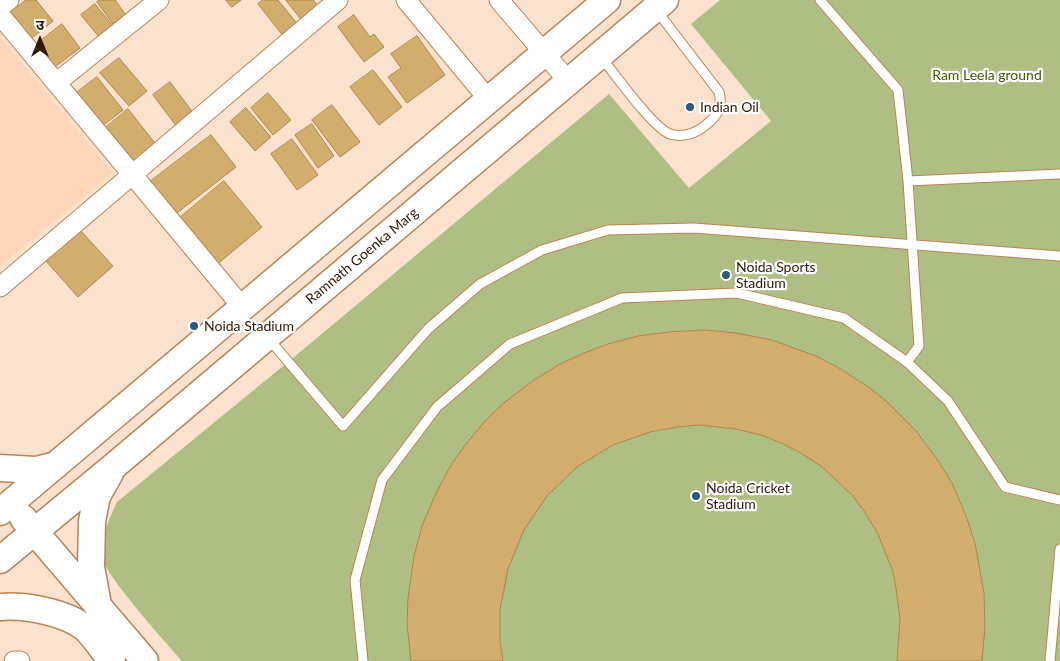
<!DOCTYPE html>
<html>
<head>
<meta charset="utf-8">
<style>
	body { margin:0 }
	#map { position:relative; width:1060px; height:661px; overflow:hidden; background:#fbe2cf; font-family:Lato,"Noto Sans Devanagari",sans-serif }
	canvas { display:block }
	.north { position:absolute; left:15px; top:15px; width:50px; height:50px; -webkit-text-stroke:4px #fff; paint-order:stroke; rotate:0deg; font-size:14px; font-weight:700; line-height:20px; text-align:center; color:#2e1805 }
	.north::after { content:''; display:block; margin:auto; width:18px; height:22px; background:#2e1805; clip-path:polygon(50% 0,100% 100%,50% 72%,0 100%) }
</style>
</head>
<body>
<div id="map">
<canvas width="1060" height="661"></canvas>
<div class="north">उ</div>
</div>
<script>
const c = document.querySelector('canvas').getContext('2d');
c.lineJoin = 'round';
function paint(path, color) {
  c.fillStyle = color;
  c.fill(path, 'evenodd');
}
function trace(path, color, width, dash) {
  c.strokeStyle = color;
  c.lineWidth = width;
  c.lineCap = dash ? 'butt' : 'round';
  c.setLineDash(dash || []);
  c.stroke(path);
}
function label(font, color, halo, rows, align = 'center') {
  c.font = font + ' Lato,sans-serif';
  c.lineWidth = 4.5;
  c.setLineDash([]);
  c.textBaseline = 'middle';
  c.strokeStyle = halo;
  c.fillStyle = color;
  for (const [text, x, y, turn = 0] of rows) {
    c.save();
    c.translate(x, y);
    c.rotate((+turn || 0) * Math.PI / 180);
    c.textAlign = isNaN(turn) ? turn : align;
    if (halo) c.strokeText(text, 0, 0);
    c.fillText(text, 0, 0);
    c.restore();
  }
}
paint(new Path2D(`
	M0,37L113,173L0,266Z`), '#ffd6b7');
paint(new Path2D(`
	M720,0H1060V661H182C167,644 104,574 102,557C100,536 109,520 117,502L288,362L609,94L689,188L771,121L691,24Z`), '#afbf84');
const building = new Path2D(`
	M26,0H36L53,21L27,42L6,16Z
	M100,0H115L126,15L113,24L97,2Z
	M226,0H241L232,7Z
	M263,0H278L299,26L284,37L258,4Z
	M286,0H313L319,7L302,20Z
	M95,4L113,26L99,37L81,15Z
	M354,15L370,37L374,34L384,47L364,62L338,27Z
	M62,24L80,48L52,69L34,46Z
	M417,36L445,75L407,103L388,77L401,68L391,54Z
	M119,58L147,91L129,106L100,73Z
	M373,70L402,107L379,125L350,87Z
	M97,77L123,110L101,127L75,94Z
	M170,82L194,114L177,127L153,95Z
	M268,93L291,120L273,135L251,108Z
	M332,105L360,142L340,157L312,120Z
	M246,108L271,137L255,151L230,122Z
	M128,109L158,147L135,166L104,129Z
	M312,124L334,156L318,168L295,135Z
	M211,135L236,167L173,216L147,184Z
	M292,139L318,175L297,190L271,154Z
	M224,181L262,227L215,266L177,220Z
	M81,231L113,266L78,297L46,261Z
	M705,330L736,333L772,340L816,356L839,368L870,388L886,401L916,431L939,462L952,483L966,516L975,543L984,593L985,627L982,661H897L900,619L896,588L893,572L878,534L864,511L852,495L821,466L799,452L781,443L761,435L736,429L699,425L678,427L650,432L613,445L577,467L547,496L524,530L508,569L500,610V641L503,661H411L407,624L408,598L414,556L422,526L436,493L451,465L466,444L486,420L505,402L534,380L560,364L584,353L608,344L638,336L669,332Z`);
paint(building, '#d3ad6d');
trace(building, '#ac8848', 1);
const lane = new Path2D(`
	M820,0L898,90L908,181L919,346L907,362
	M601,57C615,74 652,127 670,134C683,138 696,133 706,125C718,115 723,107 719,92L657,11
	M908,181L1060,174
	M268,338L343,426L428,329L480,284L542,250L608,230L694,228L1060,256
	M363,661L355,580L382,480L437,407L510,344L622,298L737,293L844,318L907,362L948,401L1005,487L1060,500
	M1050,661L1060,549`);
const street = new Path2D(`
	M406,0L489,100
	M499,0L569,82
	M0,7L9,0
	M0,15L243,308
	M56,83L159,0
	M0,287L338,0
	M14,661H20`);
const secondary = new Path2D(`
	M0,468L36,470L56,465
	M0,512L607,0
	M23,518L145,661
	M0,560L114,466L665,0
	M98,605L91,567L92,521L97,496L110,473
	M0,607C25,605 65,612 85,628C95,637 103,651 112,661`);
trace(lane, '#bb8455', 11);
trace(street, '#bb8455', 21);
trace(secondary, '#bb8455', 29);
trace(lane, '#fff', 9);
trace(street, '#fff', 19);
trace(secondary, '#fff', 26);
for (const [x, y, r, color] of [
	[690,107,5,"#2c5a79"],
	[726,275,5,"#2c5a79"],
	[194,326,5,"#2c5a79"],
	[696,496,5,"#2c5a79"]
]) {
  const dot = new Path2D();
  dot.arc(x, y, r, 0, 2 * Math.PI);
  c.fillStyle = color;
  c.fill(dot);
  trace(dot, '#fff', 2);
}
label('14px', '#495703', '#fff', [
	["Ram Leela ground",987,75]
]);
label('14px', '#2e1805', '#fff', [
	["Indian Oil",700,107],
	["Noida Sports",736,267],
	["Stadium",736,283],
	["Noida Stadium",204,326],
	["Noida Cricket",706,488],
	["Stadium",706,504]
], 'left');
label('14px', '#2e1805', '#fff', [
	["Ramnath Goenka Marg",362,256,-40]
]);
</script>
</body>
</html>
